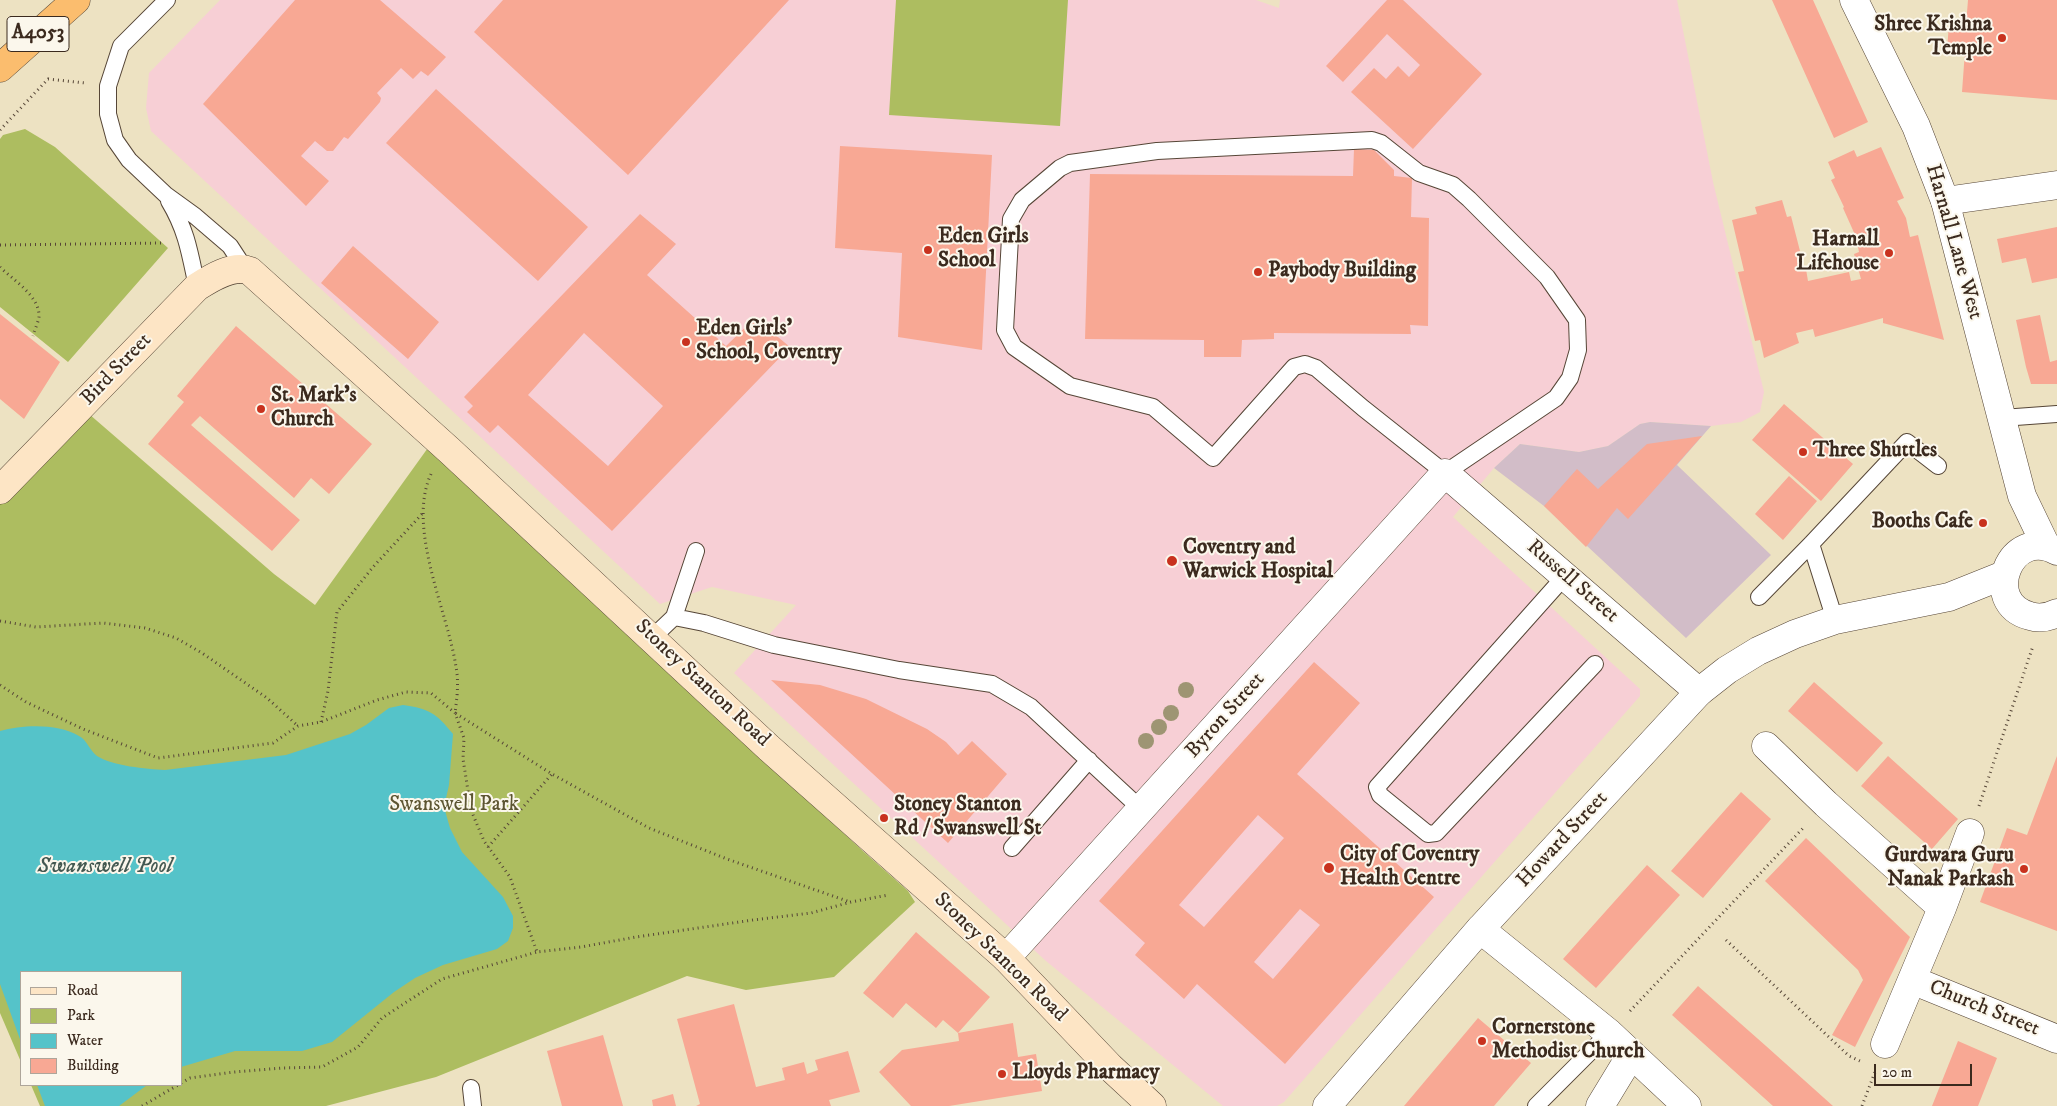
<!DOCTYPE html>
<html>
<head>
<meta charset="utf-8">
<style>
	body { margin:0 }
	#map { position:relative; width:2057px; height:1106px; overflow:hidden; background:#ede2c2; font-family:"IM FELL DW Pica",serif }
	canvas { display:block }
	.legend { position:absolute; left:20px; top:971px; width:162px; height:115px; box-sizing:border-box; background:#fbf7ec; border:1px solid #aea59a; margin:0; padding:6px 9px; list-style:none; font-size:15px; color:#3b2a1e }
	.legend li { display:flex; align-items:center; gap:10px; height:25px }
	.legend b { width:25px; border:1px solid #aea59a }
	.scale { position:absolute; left:1874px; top:1064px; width:98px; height:22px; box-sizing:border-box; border:2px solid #3b2a1e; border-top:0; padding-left:6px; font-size:15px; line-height:18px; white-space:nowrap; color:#3b2a1e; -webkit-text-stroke:4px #fbf7ec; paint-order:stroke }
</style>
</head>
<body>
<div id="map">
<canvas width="2057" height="1106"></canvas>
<ul class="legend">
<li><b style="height:6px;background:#fde5c5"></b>Road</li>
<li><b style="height:14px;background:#adbd60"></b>Park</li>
<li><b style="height:14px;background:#55c3c9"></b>Water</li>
<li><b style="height:14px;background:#f8a894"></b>Building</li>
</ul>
<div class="scale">20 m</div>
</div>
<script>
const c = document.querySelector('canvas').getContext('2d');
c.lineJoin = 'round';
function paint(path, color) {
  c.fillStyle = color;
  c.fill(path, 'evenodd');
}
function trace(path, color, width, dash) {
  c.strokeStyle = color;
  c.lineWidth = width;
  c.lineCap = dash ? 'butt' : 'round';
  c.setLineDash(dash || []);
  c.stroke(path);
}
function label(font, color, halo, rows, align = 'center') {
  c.font = font + ' "IM FELL DW Pica",serif';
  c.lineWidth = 4;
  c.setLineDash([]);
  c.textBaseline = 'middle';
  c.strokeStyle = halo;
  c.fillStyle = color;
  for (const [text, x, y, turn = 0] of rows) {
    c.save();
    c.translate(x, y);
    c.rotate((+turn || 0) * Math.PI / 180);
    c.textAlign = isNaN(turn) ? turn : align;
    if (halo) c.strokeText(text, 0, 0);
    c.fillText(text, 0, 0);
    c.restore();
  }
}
paint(new Path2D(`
	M220,0H1256L1279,8L1280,0H1677L1713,182L1764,392L1760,412L1741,422L1711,426L1650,422L1640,424L1608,446L1579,452L1520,444L1494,468L1453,517L1640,689V696L1284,1102L1277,1106H1223L1046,961L734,673L796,605L712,587L660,604L151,131L146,108L149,73Z`), '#f7cfd5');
paint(new Path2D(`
	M1650,422L1711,426L1677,465L1771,555L1686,638L1544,506L1494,468L1520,444L1579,452L1608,446L1640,424Z`), '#d2bdc8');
paint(new Path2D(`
	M896,0H1068L1060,126L889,115Z
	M25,129L55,147L168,248L68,362L0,307V139L3,135Z
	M89,414L274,574L315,605L430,445L645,650L864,852L908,891L915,902L834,977L746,990L687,976L436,1077L326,1106H40L31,1085H181V972H21V1062L0,1013V501Z`), '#adbd60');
paint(new Path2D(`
	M403,705C430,709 436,713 453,734L449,785L444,807L450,828L462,852L503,897L513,916V928L508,941L497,949L443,965L415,978L394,992L332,1042L302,1051H235L181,1067V972H21V1042L0,984V731C23,725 57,723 79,736C87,740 90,751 97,756C113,766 146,769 165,770L286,755L350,734L366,725L389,708Z
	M37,1085H147L119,1106H45Z`), '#55c3c9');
paint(new Path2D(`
	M295,0H380L446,57L428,76L421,71L413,79L401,68L377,93L381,98L380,102L348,139L344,137L333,151H327L315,141L301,156L329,181L306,206L203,104Z
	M503,0H789L628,175L474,32Z
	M1387,0H1403L1482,74L1413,149L1351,92L1374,68L1386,79L1398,66L1409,77L1420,65L1387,34L1343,82L1326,66Z
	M1772,0H1813L1868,122L1834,138Z
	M1968,0H2057V100L1962,92L1965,51L1947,50L1949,24L1966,25Z
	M436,89L588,227L538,281L386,143Z
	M840,146L992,155L982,350L898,337L902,253L835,248Z
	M1881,147L1904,198L1897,201L1906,218L1910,237L1918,235L1944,340L1883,323V318L1815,337L1813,329L1796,333L1799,343L1764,358L1760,340L1755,341L1738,272L1744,271L1732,220L1757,214L1755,207L1782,200L1787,217L1791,216L1800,251L1798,252L1802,270L1806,269L1808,281L1849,272L1851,281L1861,279L1854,254L1859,252L1856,237L1843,208L1844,207L1831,180L1835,178L1828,162L1854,150L1857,157Z
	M1354,149L1374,150L1394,170V176L1412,178L1411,217L1429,218L1428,326L1410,325L1411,334L1274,333V339L1242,340L1241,357H1204V340L1085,339L1090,174L1353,176Z
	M640,214L676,244L647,275L726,346L755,318L790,347L612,531L498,425L490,433L467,412L473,406L464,397ZM584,333L663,406L608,466L528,395Z
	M2057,227V278L2032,283L2026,258L2002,263L1997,239Z
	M353,246L439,322L408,359L321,283Z
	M0,314L60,362L24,419L0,399Z
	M2040,315L2050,362L2057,360V384H2031L2026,367L2016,320Z
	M236,326L372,444L329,494L311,478L294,498L200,416L191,425L300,520L272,551L148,444L184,402L177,396Z
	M1784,404L1853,464L1821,501L1752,440Z
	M1702,436L1628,519L1617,508L1586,547L1544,506L1577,469L1598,489L1647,444Z
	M1789,476L1817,501L1783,540L1755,514Z
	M1314,662L1360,703L1297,774L1434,897L1285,1064L1197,984L1184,999L1135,955L1145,943L1099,901ZM1258,815L1284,838L1204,927L1179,905ZM1300,909L1320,925L1273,979L1254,962Z
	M771,680L820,685L866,699L927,729L946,742L958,755L972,741L1007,774L948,843Z
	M1814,682L1883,743L1857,772L1788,711Z
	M1888,756L1958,819L1932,849L1861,786Z
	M2057,756V931L1980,902L2007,828L2027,835Z
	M1741,792L1771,819L1703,898L1671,871Z
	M1806,838L1910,937L1855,1047L1832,1035L1863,980L1858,970L1765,881Z
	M1647,865L1680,895L1596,988L1563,959Z
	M916,932L990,997L958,1033L943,1020L936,1028L906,1003L893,1018L863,993Z
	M1698,986L1766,1046L1833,1106H1773L1693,1034L1672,1015Z
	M734,1004L756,1087L785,1080L782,1068L804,1062L807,1074L818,1070L815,1060L848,1051L860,1092L829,1100L831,1106H696L700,1104L677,1019Z
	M1478,1018L1531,1063L1494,1106H1404Z
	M1013,1023L1018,1057L1036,1054L1042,1091L949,1106H911L879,1072L902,1050L959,1041L958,1033Z
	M603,1035L623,1106H562L547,1051Z
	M1958,1041L1997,1058L1978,1106H1932Z
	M673,1094L676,1106H653L652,1100Z`), '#f8a894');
const service = new Path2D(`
	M167,0L121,46L108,86V114L115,140L129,160L166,195L195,216L230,246L245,269
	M1372,140L1381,143L1419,173L1453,185L1469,199L1547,277L1577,320L1578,350L1570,378L1556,398L1445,473L1363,408L1316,368L1305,364L1294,367L1213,458L1153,407L1070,386L1014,347L1005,330L1011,219L1022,200L1060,168L1070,163L1157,151Z
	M169,201C187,231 190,254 197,287
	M2002,418L2057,414
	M1811,544L1835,620
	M1565,576L1377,787L1380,795L1428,834L1436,833L1595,664
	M1759,597L1811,544L1907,442L1938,466
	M674,617L704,623L774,645L899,670L992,684L1031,707L1141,809
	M653,637L674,617L696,551
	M1012,848L1089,760
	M471,1088L473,1106
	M1536,1106L1609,1033`);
const minor = new Path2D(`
	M1945,201L2057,185
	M1766,746L1826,804L1942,908
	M1480,929L1609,1033L1687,1106
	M1006,958L1445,473L1699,692
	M1912,980L2057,1039
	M1885,1044L1942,908L1970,833
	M1600,1106L1631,1055`);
const tertiary = new Path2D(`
	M1854,0L1916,126L1945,201L2022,496L2046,546
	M2057,551C2010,525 1980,603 2030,616C2039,619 2049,617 2057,613
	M1327,1106L1480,929L1699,692L1727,670L1758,651L1795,634L1835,620L1949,597L2004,575`);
const secondary = new Path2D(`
	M0,490L197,287C211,278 233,264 250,271L449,450L769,748L1006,958L1110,1067L1152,1106`);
const trunk = new Path2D(`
	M0,68L76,0`);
trace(service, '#564637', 18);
trace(minor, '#564637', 29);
trace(tertiary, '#564637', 29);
trace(secondary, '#564637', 29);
trace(trunk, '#564637', 29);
trace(new Path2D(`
	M0,130L48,79L85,83
	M0,245L162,243
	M0,267C13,280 40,296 39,317C38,323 34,331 33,336
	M431,474C406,528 448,612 456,667C459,682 457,698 455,713L552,774L649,828L727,859L850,902
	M0,621L36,627L103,623L145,628L176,638L202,653L267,698L298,726
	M0,685L26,702L83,729L158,758L273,743L298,726L321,722L377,700L406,692L431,693L455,713L464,738L463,759L471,810L484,841L510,877L537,952L581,947L636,937L753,920L811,913L851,902L888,895
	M321,722L328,691L337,612L373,567L422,514
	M1979,806L2033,646
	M488,847L552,774
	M1726,940L1849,1056L1860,1061
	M1630,1011L1805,826
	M181,1083L190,1078L234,1072L282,1068L322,1067L358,1047L382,1018L442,979L537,952
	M142,1106L178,1085
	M1862,1106L1875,1072`), '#564637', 3, [1, 4]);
trace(service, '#fff', 16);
trace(minor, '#fff', 28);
trace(tertiary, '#fff', 28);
trace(secondary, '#fde5c5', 28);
trace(trunk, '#fbbd6e', 28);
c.fillStyle = '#9e9573';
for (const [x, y] of [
	[1186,690],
	[1171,713],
	[1159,727],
	[1146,741]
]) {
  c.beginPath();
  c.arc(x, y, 8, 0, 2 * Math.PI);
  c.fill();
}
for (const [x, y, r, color] of [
	[2002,38,5,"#c8321e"],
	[928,250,5,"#c8321e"],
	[1889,253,5,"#c8321e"],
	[1258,272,5,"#c8321e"],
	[686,342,5,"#c8321e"],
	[261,409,5,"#c8321e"],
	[1803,452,5,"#c8321e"],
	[1983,523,5,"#c8321e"],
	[1172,561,6,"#c8321e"],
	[884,818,5,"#c8321e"],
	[1329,868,6,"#c8321e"],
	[2024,869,5,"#c8321e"],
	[1482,1041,5,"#c8321e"],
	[1002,1074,5,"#c8321e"]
]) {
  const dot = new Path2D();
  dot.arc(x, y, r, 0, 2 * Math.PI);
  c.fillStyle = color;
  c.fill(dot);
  trace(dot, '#fbf7ec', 2);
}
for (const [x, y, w] of [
	[38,34,62]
]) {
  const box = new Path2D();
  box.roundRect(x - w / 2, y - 17.5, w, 35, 4);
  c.fillStyle = '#fbf7ec';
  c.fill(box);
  trace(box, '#3b2a1e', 1);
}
label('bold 20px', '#3b2a1e', null, [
	["A4053",38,34]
]);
label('bold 21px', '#3b2a1e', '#fbf7ec', [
	["Shree Krishna",1992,26,"right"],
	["Temple",1992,50,"right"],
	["Eden Girls",938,238],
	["School",938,262],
	["Harnall",1879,241,"right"],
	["Lifehouse",1879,265,"right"],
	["Paybody Building",1268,272],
	["Eden Girls'",696,330],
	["School, Coventry",696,354],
	["St. Mark's",271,397],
	["Church",271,421],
	["Three Shuttles",1813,452],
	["Booths Cafe",1973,523,"right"],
	["Coventry and",1183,549],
	["Warwick Hospital",1183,573],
	["Stoney Stanton",894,806],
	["Rd / Swanswell St",894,830],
	["City of Coventry",1340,856],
	["Health Centre",1340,880],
	["Gurdwara Guru",2014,857,"right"],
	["Nanak Parkash",2014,881,"right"],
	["Cornerstone",1492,1029],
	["Methodist Church",1492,1053],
	["Lloyds Pharmacy",1012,1074]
], 'left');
label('21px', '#3b2a1e', '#fbf7ec', [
	["Harnall Lane West",1953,242,74],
	["Bird Street",117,370,-46],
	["Russell Street",1572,582,41],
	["Stoney Stanton Road",702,684,43],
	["Byron Street",1226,716,-48],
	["Howard Street",1563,840,-47],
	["Stoney Stanton Road",1000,958,44],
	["Church Street",1984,1009,22]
]);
label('21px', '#5d5632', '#fbf7ec', [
	["Swanswell Park",454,806]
]);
label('italic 22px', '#435851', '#fbf7ec', [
	["Swanswell Pool",105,867]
]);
</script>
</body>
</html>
